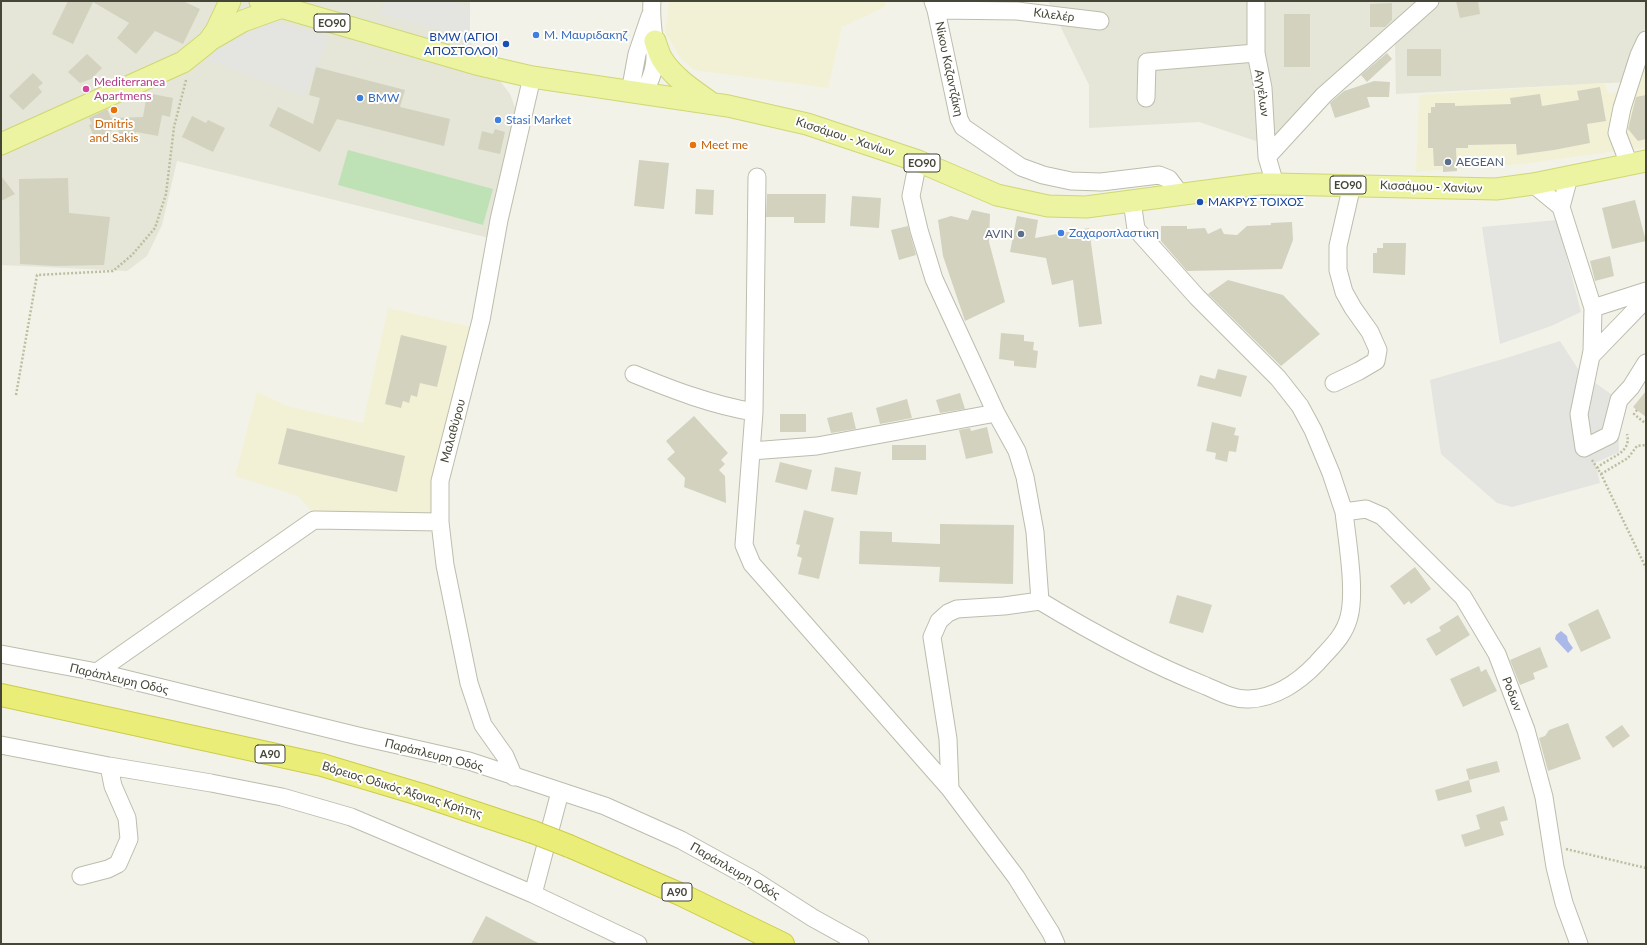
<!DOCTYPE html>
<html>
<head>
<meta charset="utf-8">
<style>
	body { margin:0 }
	#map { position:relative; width:1647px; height:945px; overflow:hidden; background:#f2f2e9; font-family:Lato,sans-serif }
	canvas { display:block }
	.frame { position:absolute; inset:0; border:2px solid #454538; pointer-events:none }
</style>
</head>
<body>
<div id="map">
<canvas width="1647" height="945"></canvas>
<div class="frame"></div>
</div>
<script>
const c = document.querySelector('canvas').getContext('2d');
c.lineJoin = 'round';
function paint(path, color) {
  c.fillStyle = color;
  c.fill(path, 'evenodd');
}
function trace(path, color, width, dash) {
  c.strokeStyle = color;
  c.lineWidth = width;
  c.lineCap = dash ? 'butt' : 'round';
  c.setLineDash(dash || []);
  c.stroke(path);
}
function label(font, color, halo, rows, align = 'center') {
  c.font = font + ' Lato,sans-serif';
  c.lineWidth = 4;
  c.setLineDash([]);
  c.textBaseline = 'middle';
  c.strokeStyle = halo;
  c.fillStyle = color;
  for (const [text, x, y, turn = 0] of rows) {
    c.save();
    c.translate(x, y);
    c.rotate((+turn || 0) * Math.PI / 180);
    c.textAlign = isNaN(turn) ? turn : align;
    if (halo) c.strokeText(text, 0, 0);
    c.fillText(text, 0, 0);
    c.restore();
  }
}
paint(new Path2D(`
	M1,1H470V42L510,94L516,110L489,238L177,161L162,225L147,256L127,271L1,265Z
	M1048,1H1646V25L1627,82L1396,94L1395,44L1382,37L1265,144L1199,122L1089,128V85Z`), '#e5e6d7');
paint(new Path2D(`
	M669,1H885V7L842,27L828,88L694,70L679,56L665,31Z
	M1646,59V147L1523,164L1416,172L1419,95L1604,83L1609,94L1628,89Z
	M388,308L476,328L438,516L314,514L298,496L235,476L257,392L287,406L363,423Z`), '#f2f1d6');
paint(new Path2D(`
	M348,150L493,189L483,225L338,185Z`), '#bee2b6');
paint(new Path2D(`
	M384,1H451L470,6L469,38L380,14Z
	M271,21L329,37L304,96L206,59L225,42L246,30Z
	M1557,220L1581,312L1551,326L1500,344L1482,227Z
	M1560,341L1580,372L1615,397L1618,422L1619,452L1595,463L1600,483L1512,507L1497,503L1441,454L1430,380L1503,359Z`), '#e4e4e0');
paint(new Path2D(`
	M1561,631L1567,636L1568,641L1573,648L1568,653L1555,639L1556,635Z`), '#abb9e9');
paint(new Path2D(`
	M68,1H183L200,9L183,44L155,31L136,54L117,38L129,23L93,2L73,44L52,34Z
	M1456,1H1478L1480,14L1460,18Z
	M1392,3V20L1385,27H1370V4Z
	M1284,14H1310V67H1284Z
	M1407,49H1441V76H1407Z
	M1387,53L1392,59L1367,82L1361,75Z
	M87,54L102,68L91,79L80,83L68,72Z
	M316,67L405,90L400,107L450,119L444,146L337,119L320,152L269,126L278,107L313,124L320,98L309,95Z
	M33,73L43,83L38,87L42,92L23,110L9,96Z
	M1374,81L1390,82L1389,97H1367L1370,107L1335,118L1330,103L1331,102L1344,91Z
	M1600,87L1606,121L1587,124L1590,143L1554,150L1517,155L1516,144L1468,145V148H1456L1457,171L1443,172V166H1434L1433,148H1428V113H1431V107H1435V103H1455V106L1511,104L1510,98L1540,94L1542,106L1579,100L1577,91Z
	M147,93L173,98L170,117L162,115L158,136L136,132L133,141H123L117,128L95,139L89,125L92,124L89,118L107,109L111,118L143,117Z
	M1646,95V139L1638,141L1628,129L1636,97Z
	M192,116L206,123L208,120L225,128L213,152L182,137Z
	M495,129L505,132L500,154L478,149L482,131L493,134Z
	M639,160L669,163L664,209L634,206Z
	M1,176L15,194L1,201Z
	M68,178L69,213L110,217L104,265L55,266L20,264L19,179Z
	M696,189L714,190L713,215L695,214Z
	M767,194H826L825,223H794V217H766Z
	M852,196L881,198L879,228L850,226Z
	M1635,200L1646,241L1612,249L1602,208Z
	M972,210L990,214L989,242L1005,302L965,321L943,256L938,220L951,216L968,220Z
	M1017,216L1038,220L1035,238L1089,228L1102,324L1079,327L1073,280L1052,285L1046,258L1010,252Z
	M1292,222L1293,240L1282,269L1187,271L1161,241V226H1187V229L1205,228L1208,234L1221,228L1224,234L1237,235L1247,226L1271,225V223Z
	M908,226L916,255L899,260L891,230Z
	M1383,243H1406L1405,275L1373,273V253H1377V248H1383Z
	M1610,256L1614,276L1595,281L1590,261Z
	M1228,280L1283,295L1320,334L1281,366L1208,294Z
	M1001,333L1024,335V341L1034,342L1033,350L1038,351L1036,368L1014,366V361L999,359Z
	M401,335L447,346L437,387L420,383L417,397L411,395L409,403L403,401L401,408L385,404Z
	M1218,369L1247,376L1241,397L1197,386L1200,375L1215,379Z
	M1646,391V417L1633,407Z
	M960,393L965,409L940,413L936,400Z
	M907,399L912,418L880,424L876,408Z
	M852,412L856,429L831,433L827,418Z
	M780,414H806V432H780Z
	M694,416L728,453L721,460L725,464L719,470L725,476L726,503L684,487L685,478L667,459L675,452L666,441Z
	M1212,422L1236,428L1234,435L1239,436L1236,452L1229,451L1227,462L1215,459L1216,453L1206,451Z
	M987,427L993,453L966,459L959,430L970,428L971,431Z
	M287,428L405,456L397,492L278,464Z
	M892,445H926V460H892Z
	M780,462L812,470L807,490L775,482Z
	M835,467L861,472L857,495L831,491Z
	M804,510L834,518L819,579L798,574L802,558L797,556L800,545L796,544Z
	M940,524L1014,525L1013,584L939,582L940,567L859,564L860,531L892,532V542L940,544Z
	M1415,567L1431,589L1411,604L1409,601L1404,605L1390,586Z
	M1177,595L1212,605L1203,633L1169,623Z
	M1598,609L1611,638L1581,652L1568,624Z
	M1458,615L1470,635L1436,656L1426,639L1441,631L1439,627Z
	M1540,647L1548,667L1533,673L1535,679L1520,685L1510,660Z
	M1479,666L1481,672L1486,669L1497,691L1463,707L1450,679Z
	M1568,723L1581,759L1548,771L1539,738L1545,736L1549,730Z
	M1622,725L1630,736L1613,748L1605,737Z
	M1497,761L1500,772L1469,780L1466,769Z
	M1469,780L1472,792L1438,801L1435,790Z
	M1504,806L1508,820L1500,822L1504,835L1465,847L1461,835L1480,829L1476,815Z
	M486,916L540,944H471Z`), '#d3d2bf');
const minor = new Path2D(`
	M933,1L936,10L959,119L963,127L1021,167L1043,175L1071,181L1101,182L1159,175L1169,179L1181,195
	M1256,1V53L1263,88L1267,157L1275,184
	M936,10L1017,11L1100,21
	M630,92L637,54L650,16
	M642,94C666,60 649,38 652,1
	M1146,98L1147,62L1256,53
	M1267,157L1324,95L1430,1
	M918,161L911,196L919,230L934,279L996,413L1017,451L1025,477L1035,532L1040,601L1004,606L957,609L948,613L939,621L932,637L948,739L950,789
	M1629,164L1617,133L1622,108L1639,55L1646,40
	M757,177L754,412L744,545L752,564L950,789L1016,877L1051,933L1056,944
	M1569,177L1561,207L1593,308L1592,351L1579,414L1584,448L1610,435L1619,400L1631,387L1646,363
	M1533,184L1561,207
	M1132,201L1136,229L1197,297L1278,378L1300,406L1313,430L1331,473L1344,512
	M1593,308L1646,291
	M1591,356L1646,299
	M634,374C673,390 712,405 754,412
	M1334,383L1359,371L1376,361L1378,350L1370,332L1353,308L1344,292L1338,270V246L1352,185
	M751,451L817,446L996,413
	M1040,601C1093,633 1148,663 1206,686C1220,692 1234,700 1249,699C1275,698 1299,682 1317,663C1330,648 1344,637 1349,617C1356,591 1347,540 1344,512L1366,509L1382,516L1463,597L1497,654L1526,730L1544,797L1555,867L1564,903L1579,944
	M1,654L97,672L358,736L469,761L605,806L681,840L752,879L813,918L860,944
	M97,672L314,520L440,522
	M1,745L109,766L211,783L282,797L351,817L533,894L638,944
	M514,777L505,756L483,725L469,683L445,565L440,522V481L481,320L499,220L532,77
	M81,876L108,869L118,864L129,839L127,818L113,786L109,766
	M533,894L560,792`);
const major = new Path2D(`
	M260,1L476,64L532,77L728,106L807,124L918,161L997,195L1048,206L1086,207L1259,184H1275L1496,189L1533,184L1646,161
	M210,40L243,21L282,7
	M655,41C657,47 659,54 662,59C673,77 693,90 710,102
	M1,144L183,62L208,42L216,31L230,1`);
const highway = new Path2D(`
	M1,695L322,765L422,795L533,832
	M569,846L682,895L783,944`);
trace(minor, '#bcbdac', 19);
trace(major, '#d0d772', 23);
trace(highway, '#cccc48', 24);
trace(new Path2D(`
	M16,395L37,275L113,271L132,255L155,228L166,194L174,127L186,80
	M1637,410L1634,414L1646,424
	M1592,460L1601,474L1646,568
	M1597,468C1610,456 1632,454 1627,434
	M1601,474L1628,458L1637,446L1646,445
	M1566,849L1646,868`), '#bdbd9f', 2.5, [2, 2]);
trace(minor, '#fff', 17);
trace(major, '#ecf3a1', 21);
trace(highway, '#eaee78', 22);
const highwayBridge = new Path2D(`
	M533,832L569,846`);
trace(highwayBridge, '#cccc48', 24, []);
trace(highwayBridge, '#eaee78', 22);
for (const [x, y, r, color] of [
	[536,35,4,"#3f7fe0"],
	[506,44,4,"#1a4fb4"],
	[86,89,4,"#d1479c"],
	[360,98,4,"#3f7fe0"],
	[114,110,4,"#e8710a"],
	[498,120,4,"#3f7fe0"],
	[693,145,4,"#e8710a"],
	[1448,162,4,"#5c6f8a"],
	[1200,202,4,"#1a4fb4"],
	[1061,233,4,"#3f7fe0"],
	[1021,234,4,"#5c6f8a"]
]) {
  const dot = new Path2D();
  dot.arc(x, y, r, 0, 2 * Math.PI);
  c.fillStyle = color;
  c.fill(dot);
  trace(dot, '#fff', 1.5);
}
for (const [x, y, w] of [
	[332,23,36],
	[922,163,36],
	[1348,185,36],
	[270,754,30],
	[677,892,30]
]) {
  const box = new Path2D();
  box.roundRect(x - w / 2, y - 9, w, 18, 3);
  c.fillStyle = '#fff';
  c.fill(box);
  trace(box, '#454538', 1);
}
label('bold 11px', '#454538', null, [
	["ΕΟ90",332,23],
	["ΕΟ90",922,163],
	["ΕΟ90",1348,185],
	["Α90",270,754],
	["Α90",677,892]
]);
label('12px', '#454538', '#fff', [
	["Κιλελέρ",1054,15,7],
	["Νίκου Καζαντζάκη",949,69,78],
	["Αγγέλων",1262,93,82],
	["Κισσάμου - Χανίων",845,137,18],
	["Κισσάμου - Χανίων",1431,187,2],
	["Μαλαθύρου",453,431,-75],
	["Παράπλευρη Οδός",119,679,13],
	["Ροδων",1512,694,69],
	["Παράπλευρη Οδός",434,755,14],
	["Βόρειος Οδικός Άξονας Κρήτης",402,790,17],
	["Παράπλευρη Οδός",735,871,30]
]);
label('12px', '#366cbe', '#fff', [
	["Μ. Μαυριδακηζ",544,35],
	["BMW",368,98],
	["Stasi Market",506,120],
	["Ζαχαροπλαστικη",1069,233]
], 'left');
label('12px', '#164399', '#fff', [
	["BMW (ΑΓΙΟΙ",498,37],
	["ΑΠΟΣΤΟΛΟΙ)",498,51],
	["ΜΑΚΡΥΣ ΤΟΙΧΟΣ",1208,202,"left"]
], 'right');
label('12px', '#b23c85', '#fff', [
	["Mediterranea",94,82],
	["Apartmens",94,96]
], 'left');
label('12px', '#c56008', '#fff', [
	["Dmitris",114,124],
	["and Sakis",114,138],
	["Meet me",701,145,"left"]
]);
label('12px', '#4e5e75', '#fff', [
	["AEGEAN",1456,162],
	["AVIN",1013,234,"right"]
], 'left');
</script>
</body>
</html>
